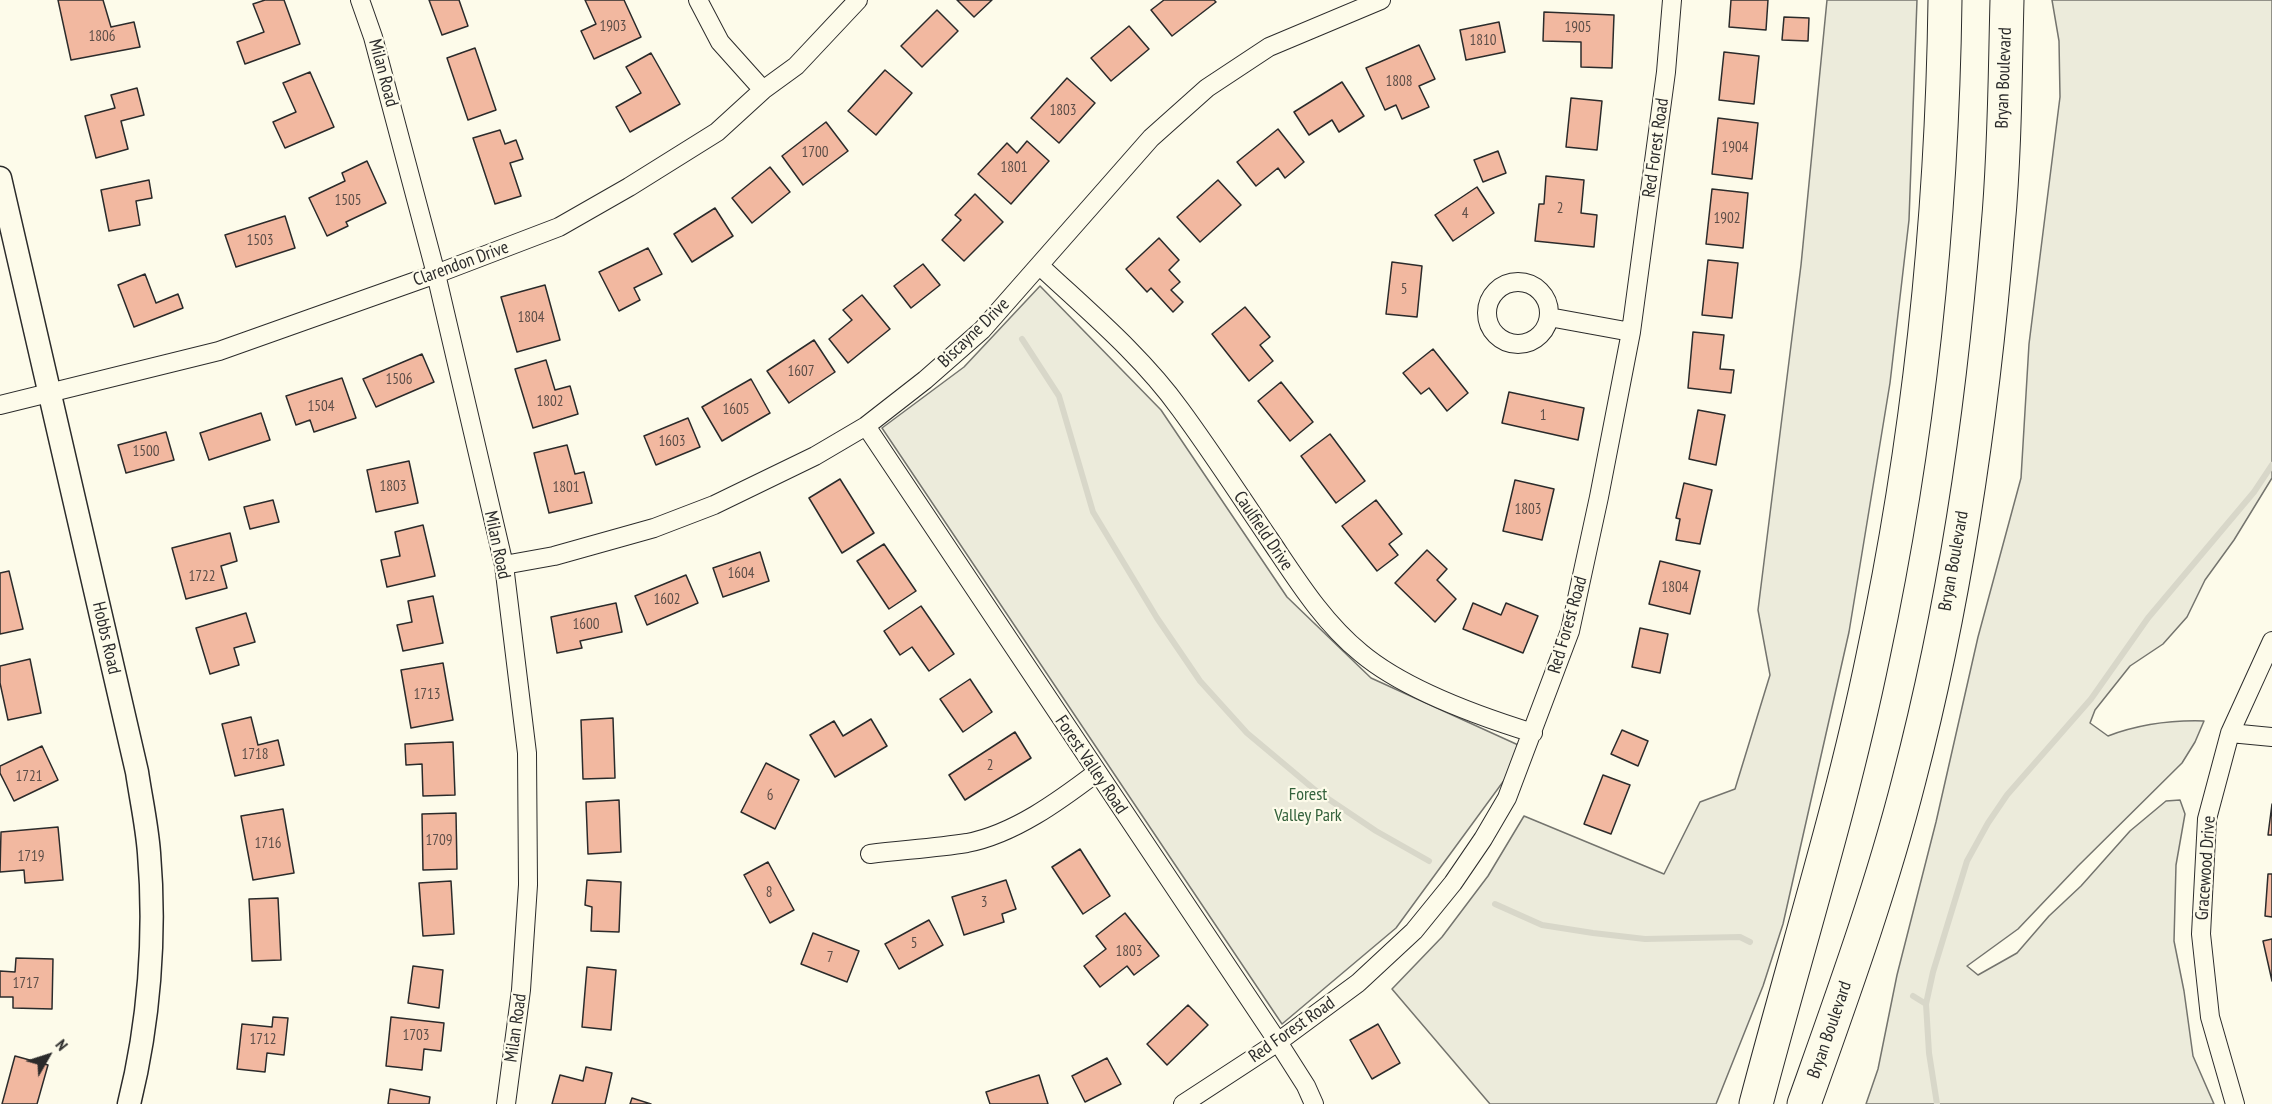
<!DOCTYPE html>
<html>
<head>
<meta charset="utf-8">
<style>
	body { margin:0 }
	#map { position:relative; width:2272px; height:1104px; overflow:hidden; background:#fdfbea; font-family:"PT Sans Narrow",sans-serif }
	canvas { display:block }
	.north { position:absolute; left:18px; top:1026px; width:60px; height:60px; -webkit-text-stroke:4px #fdfbea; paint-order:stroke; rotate:51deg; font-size:16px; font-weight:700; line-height:24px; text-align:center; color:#2b2b2b }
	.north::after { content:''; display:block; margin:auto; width:21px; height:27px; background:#2b2b2b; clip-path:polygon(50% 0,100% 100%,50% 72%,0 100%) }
</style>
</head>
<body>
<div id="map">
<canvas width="2272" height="1104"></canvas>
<div class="north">N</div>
</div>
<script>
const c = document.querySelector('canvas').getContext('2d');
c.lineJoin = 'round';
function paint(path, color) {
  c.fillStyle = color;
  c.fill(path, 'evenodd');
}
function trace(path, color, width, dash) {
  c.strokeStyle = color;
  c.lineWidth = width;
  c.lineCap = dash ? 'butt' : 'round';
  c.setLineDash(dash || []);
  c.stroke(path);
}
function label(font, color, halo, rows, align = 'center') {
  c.font = font + ' "PT Sans Narrow",sans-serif';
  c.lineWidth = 4.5;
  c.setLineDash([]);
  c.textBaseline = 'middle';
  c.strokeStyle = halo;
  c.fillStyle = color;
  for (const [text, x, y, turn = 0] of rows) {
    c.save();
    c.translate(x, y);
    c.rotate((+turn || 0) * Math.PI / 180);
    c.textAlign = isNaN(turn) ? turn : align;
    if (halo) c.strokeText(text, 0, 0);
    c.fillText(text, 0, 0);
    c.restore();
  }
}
const green = new Path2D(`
	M1827,0H1917L1909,220L1890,383L1849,632L1783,924L1763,986L1716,1104H1490L1392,989L1442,937L1488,876L1524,816L1664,874L1700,802L1735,789L1770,675L1758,610L1801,265Z
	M2052,0H2272V478L2234,540L2205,580L2187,617L2163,644L2130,666L2095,710L2090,723L2108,736C2140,724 2171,720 2204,721L2195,742L2182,763L2078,866L2018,929L1967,966L1978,975L2017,953L2049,916L2081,886L2130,831L2166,801L2180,800L2185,814L2176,865L2174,941L2184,991L2193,1056L2214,1104H1866L1878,1069L1897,975L1936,822L1978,637L2021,478L2029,344L2060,97L2059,41Z
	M1040,286L1161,410L1287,597L1371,678L1527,749L1396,928L1282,1024L882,428L964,367Z`);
paint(green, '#ecebdb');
trace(green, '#74746e', 1.5);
trace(new Path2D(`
	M1022,339L1059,396L1093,512L1157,618L1200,681L1247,733L1315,790L1376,831L1429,861
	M1495,904L1542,925L1593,933L1645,939L1740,937L1750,942
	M1913,996L1926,1004
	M1937,1104L1929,1053L1926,1004L1933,972L1967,861L1988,823L2007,795L2091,699L2148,618L2254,492L2272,465`), '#d8d7c9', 6);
const building = new Path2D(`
	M58,0H103L111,27L134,22L140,47L71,60Z
	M265,0H284L300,44L245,64L237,42L264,32L253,4Z
	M429,0H459L468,26L442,35Z
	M585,0H624L641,37L594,59L581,31L596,24Z
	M957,0H992L974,17Z
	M1164,0H1214L1216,2L1172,36L1151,10Z
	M1731,0H1768L1766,30L1729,27Z
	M937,10L958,31L922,67L901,46Z
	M1544,12L1614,15L1612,68L1581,67V42L1543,41Z
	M1784,17L1809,18L1808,41L1782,40Z
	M1499,22L1505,52L1466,60L1460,30Z
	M1129,26L1149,49L1111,81L1091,58Z
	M1419,45L1435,79L1419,86L1429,107L1402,119L1396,105L1385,110L1366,68Z
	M475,48L496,110L468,120L447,58Z
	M1724,52L1759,56L1754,104L1719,100Z
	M651,53L680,104L630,132L616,107L641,93L626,67Z
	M885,70L912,93L876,135L848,111Z
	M310,72L334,127L285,148L273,122L296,112L283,83Z
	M1067,78L1095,103L1059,143L1031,118Z
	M1342,82L1364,116L1339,132L1332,120L1309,135L1294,112Z
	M137,88L144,115L121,121L128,149L96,158L85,116L115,108L111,95Z
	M1571,98L1602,101L1597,150L1566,147Z
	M1718,118L1758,123L1752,179L1712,174Z
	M826,122L848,151L803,185L782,156Z
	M1278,129L1304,162L1285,178L1278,168L1256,186L1237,162Z
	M500,130L505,144L516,140L523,159L510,163L521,196L495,204L473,138Z
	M1027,141L1049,161L1011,204L978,174L1007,143L1017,153Z
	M1498,151L1506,173L1483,182L1474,160Z
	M367,161L386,203L346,222L348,226L327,236L309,198L345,181L342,173Z
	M770,167L790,192L752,223L732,198Z
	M1546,176L1584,180L1581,213L1597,215L1594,247L1535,241L1539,204H1544Z
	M149,180L152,198L136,201L140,225L109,231L101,190Z
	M1218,180L1241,205L1200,242L1177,217Z
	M1477,187L1494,213L1453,241L1435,215Z
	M1712,189L1748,193L1743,248L1706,244Z
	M975,194L1003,222L964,261L942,240L961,220L955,215Z
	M715,208L733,236L692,262L674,234Z
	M285,216L295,248L236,267L225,235Z
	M1159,238L1179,260L1169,270L1180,282L1171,290L1183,302L1173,312L1151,288L1147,292L1126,269Z
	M648,248L662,274L634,288L640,300L619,311L599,272Z
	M1708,260L1738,263L1732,318L1702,315Z
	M1392,262L1422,266L1417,317L1386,314Z
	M923,264L940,285L911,308L894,286Z
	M145,274L156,303L178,294L183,308L134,327L118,285Z
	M545,285L560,340L517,352L501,297Z
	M862,295L890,329L848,363L829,339L852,320L843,310Z
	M1245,307L1270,337L1260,345L1273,361L1249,381L1212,334Z
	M1693,332L1724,335L1720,369L1734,370L1731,393L1688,388Z
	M814,340L835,372L789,403L767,371Z
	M1433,349L1468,393L1447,411L1429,388L1421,394L1403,373Z
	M422,354L434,382L376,407L363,379Z
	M546,360L555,390L570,386L578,414L533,428L515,369Z
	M342,378L356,418L314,432L310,420L296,425L286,396Z
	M751,379L770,413L722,441L702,407Z
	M1281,382L1313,422L1290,441L1258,401Z
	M1509,392L1584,408L1578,440L1502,423Z
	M1698,410L1725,415L1716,465L1689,459Z
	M261,413L270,440L209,460L200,433Z
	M688,418L700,447L656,465L644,436Z
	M166,432L174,460L126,473L118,445Z
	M1330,434L1365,481L1336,503L1301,456Z
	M567,445L575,474L584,472L592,503L549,513L534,453Z
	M409,461L418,503L376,512L367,470Z
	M840,479L874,533L842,553L809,498Z
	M1515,480L1554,489L1542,540L1503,531Z
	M1684,483L1712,490L1700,544L1676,540L1680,519L1676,518Z
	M273,500L279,522L250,529L244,507Z
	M1376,500L1402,534L1389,544L1398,555L1377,571L1342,526Z
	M423,525L435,576L387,587L381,560L400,556L395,532Z
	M230,533L237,561L221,566L227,588L186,599L172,548Z
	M884,544L916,591L889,609L857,561Z
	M1427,550L1447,569L1437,580L1456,599L1435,622L1395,583Z
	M760,552L769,581L723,597L713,568Z
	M1660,561L1700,571L1690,614L1649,604Z
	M9,571L23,629L0,634V573Z
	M686,575L698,603L647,625L635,596Z
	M433,596L443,643L403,651L397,625L412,622L408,601Z
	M616,603L622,632L580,641L582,648L557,653L551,617Z
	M1473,603L1501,615L1506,603L1538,616L1523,653L1463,629Z
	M921,606L954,654L929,671L912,647L900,655L884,631Z
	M246,613L255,642L234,648L239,665L210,674L196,628Z
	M1640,628L1668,634L1660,673L1632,667Z
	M30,659L41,713L8,720L0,683V666Z
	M443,663L453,720L411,728L401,670Z
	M970,679L992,712L963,732L940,699Z
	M251,717L258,745L278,740L284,765L235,776L222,724Z
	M613,718L615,778L583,779L581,720Z
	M871,719L887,746L835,777L810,735L834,721L843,736Z
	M1622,730L1648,741L1638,766L1611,754Z
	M1015,732L1031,758L965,800L949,775Z
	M453,742L455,795L423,796L422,764L406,765L405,744Z
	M42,746L58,780L14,801L0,773V766Z
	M766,763L799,780L775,829L741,812Z
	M1603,775L1630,785L1611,834L1584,824Z
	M619,800L621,852L588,854L586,802Z
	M2272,804V835H2268Z
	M283,809L294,873L253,880L241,816Z
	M456,813L457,869L423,870L422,814Z
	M58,827L63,880L25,883L24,870L0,872L1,832Z
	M1080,849L1110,896L1083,914L1052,867Z
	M768,862L794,910L770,923L744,875Z
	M2268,874H2272V917L2265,916Z
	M587,880L621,882L619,932L591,931L592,907L585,905Z
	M1006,880L1016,909L1002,914L1004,922L964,935L952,897Z
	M451,881L454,934L423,936L419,883Z
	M278,898L281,960L252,961L249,899Z
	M1125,913L1159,956L1134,975L1127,966L1100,987L1084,966L1106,949L1096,936Z
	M929,920L943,945L899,969L885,944Z
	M813,933L859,951L847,982L801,964Z
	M2272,939V981L2263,941Z
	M16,958L53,959L52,1009L13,1008V997H0V971L15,972Z
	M413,966L443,970L439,1008L408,1003Z
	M587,967L616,970L611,1030L582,1027Z
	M1188,1005L1208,1025L1167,1065L1147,1044Z
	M273,1017L288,1018L284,1055L267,1053L265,1072L237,1069L242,1024L272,1027Z
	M391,1017L444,1023L441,1051L424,1049L422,1070L386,1066Z
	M1378,1024L1400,1063L1372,1079L1350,1040Z
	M15,1056L48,1065L37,1104H2Z
	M1107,1058L1121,1084L1085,1102L1072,1076Z
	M586,1067L612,1073L605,1104H552L560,1075L583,1081Z
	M1039,1075L1048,1104H990L986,1092Z
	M390,1089L430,1097L429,1104H388Z
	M632,1098L651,1104H630Z`);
paint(building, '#f2b8a0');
trace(building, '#2b2b2b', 1.5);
const minor = new Path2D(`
	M360,0L373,37L436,274L504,565L527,753L528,885L521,990L506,1104
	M698,0L720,42L763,90
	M1040,266C1088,311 1141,355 1180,409C1211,451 1240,496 1270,540C1297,580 1323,622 1361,653C1405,690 1478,716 1533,733
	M1487 313a31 31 0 1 1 62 0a31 31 0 1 1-62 0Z
	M1549,317L1631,332
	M0,405L219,351L436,274L559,227L629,187L717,132L763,90L796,66L858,0
	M866,426L1278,1042L1306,1086L1314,1104
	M504,565L554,556L654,528L714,505L815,456L866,426L925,380L982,330L1151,138L1207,88L1269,47L1381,0
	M2230,733L2272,737
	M870,854C902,850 935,848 967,843C1014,834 1059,801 1096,773
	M1183,1104L1278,1042L1358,983L1414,931L1453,883L1483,839L1507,798L1570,631L1599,497L1631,332L1666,72L1672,0
	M2235,1104L2210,1017L2201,934L2207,819L2230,733L2272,641`);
const tertiary = new Path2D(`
	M0,178L137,772C141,799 147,826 149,853C156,936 149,1024 129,1104`);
const motorway = new Path2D(`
	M1756,1104C1795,955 1842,807 1873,656C1919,440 1942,221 1945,0
	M1804,1104C1842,997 1881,890 1909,780C1956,600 1983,412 1998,227C2005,151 2005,75 2007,0`);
trace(minor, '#2b2b2b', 20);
trace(tertiary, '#2b2b2b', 25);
trace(motorway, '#2b2b2b', 35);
trace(minor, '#fdfbea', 18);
trace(tertiary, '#fdfbea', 22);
trace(motorway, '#fdfbea', 33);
label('15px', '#5d4e48', null, [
	["1903",613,27],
	["1905",1578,28],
	["1806",102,37],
	["1810",1483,41],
	["1808",1399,82],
	["1803",1063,111],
	["1904",1735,148],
	["1700",815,153],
	["1801",1014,168],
	["1505",348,201],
	["2",1560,209],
	["4",1465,214],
	["1902",1727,219],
	["1503",260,241],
	["5",1404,290],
	["1804",531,318],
	["1607",801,372],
	["1506",399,380],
	["1802",550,402],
	["1504",321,407],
	["1605",736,410],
	["1",1543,416],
	["1603",672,442],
	["1500",146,452],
	["1803",393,487],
	["1801",566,488],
	["1803",1528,510],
	["1604",741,574],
	["1722",202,577],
	["1804",1675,588],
	["1602",667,600],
	["1600",586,625],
	["1713",427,695],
	["1718",255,755],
	["2",990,766],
	["1721",29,777],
	["6",770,796],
	["1709",439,841],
	["1716",268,844],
	["1719",31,857],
	["8",769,893],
	["3",984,903],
	["5",914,944],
	["1803",1129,952],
	["7",830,958],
	["1717",26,984],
	["1703",416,1036],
	["1712",263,1040]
]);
label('18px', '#2b2b2b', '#fdfbea', [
	["Milan Road",383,73,75],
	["Bryan Boulevard",2004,78,-88],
	["Red Forest Road",1656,148,-82],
	["Clarendon Drive",461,264,-20],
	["Biscayne Drive",974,333,-44],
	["Caulfield Drive",1263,531,56],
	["Milan Road",497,545,78],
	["Bryan Boulevard",1954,561,-80],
	["Red Forest Road",1568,625,-74],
	["Hobbs Road",106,638,77],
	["Forest Valley Road",1091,765,56],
	["Gracewood Drive",2206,868,-86],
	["Milan Road",516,1028,-82],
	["Red Forest Road",1292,1030,-35],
	["Bryan Boulevard",1830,1030,-71]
]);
label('18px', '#34623c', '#fdfbea', [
	["Forest",1308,795],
	["Valley Park",1308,816]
]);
</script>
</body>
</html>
